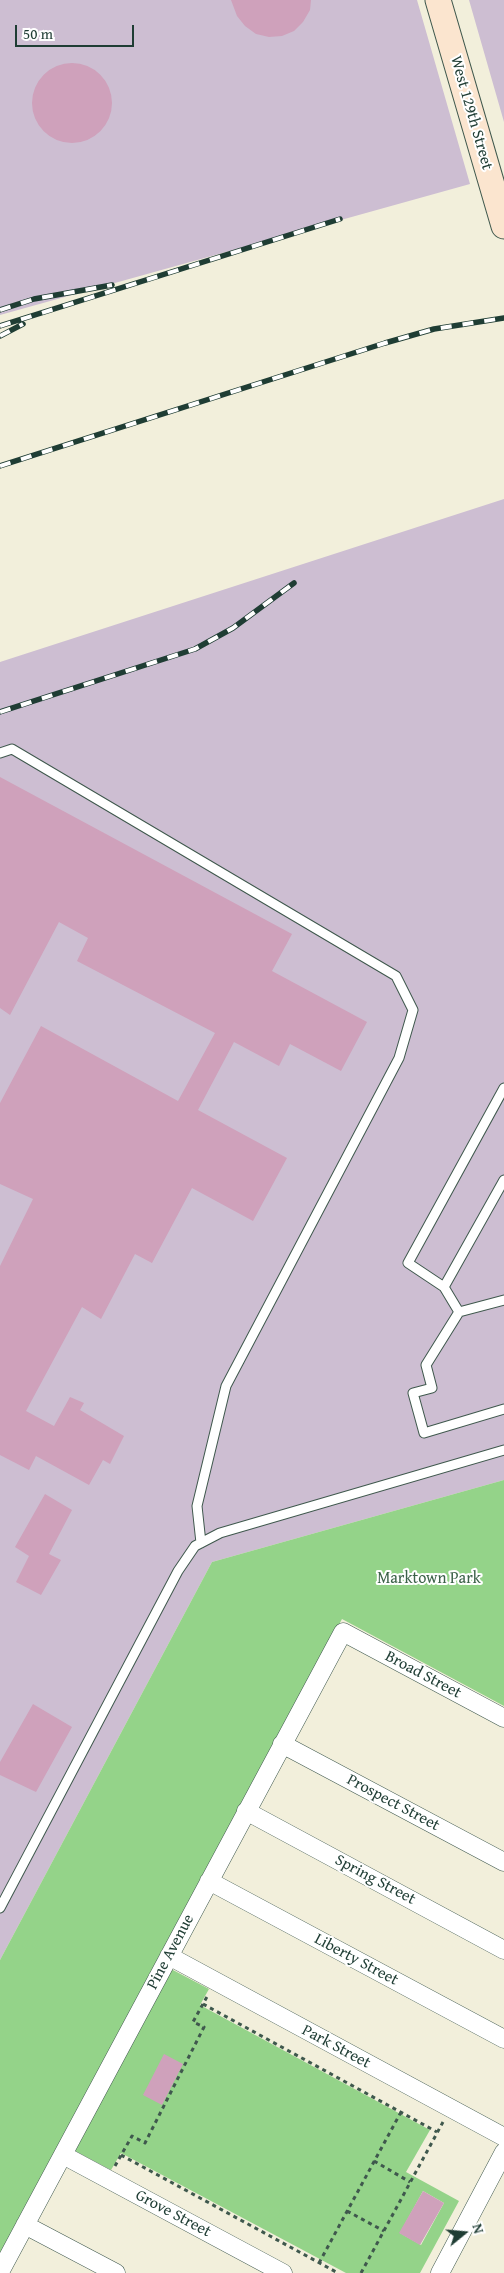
<!DOCTYPE html>
<html>
<head>
<meta charset="utf-8">
<style>
	body { margin:0 }
	#map { position:relative; width:504px; height:2273px; overflow:hidden; background:#f2efdb; font-family:"Gentium Book Plus",serif }
	canvas { display:block }
	.north { position:absolute; left:439px; top:2208px; width:50px; height:50px; -webkit-text-stroke:4px #fff; paint-order:stroke; rotate:73deg; font-size:14px; font-weight:700; line-height:20px; text-align:center; color:#1f3d34 }
	.north::after { content:''; display:block; margin:auto; width:18px; height:22px; background:#1f3d34; clip-path:polygon(50% 0,100% 100%,50% 72%,0 100%) }
	.scale { position:absolute; left:15px; top:25px; width:119px; height:22px; box-sizing:border-box; border:2px solid #1f3d34; border-top:0; padding-left:6px; font-size:15px; line-height:18px; white-space:nowrap; color:#1f3d34; -webkit-text-stroke:4px #fff; paint-order:stroke }
</style>
</head>
<body>
<div id="map">
<canvas width="504" height="2273"></canvas>
<div class="north">N</div>
<div class="scale">50 m</div>
</div>
<script>
const c = document.querySelector('canvas').getContext('2d');
c.lineJoin = 'round';
function paint(path, color) {
  c.fillStyle = color;
  c.fill(path, 'evenodd');
}
function trace(path, color, width, dash) {
  c.strokeStyle = color;
  c.lineWidth = width;
  c.lineCap = dash ? 'butt' : 'round';
  c.setLineDash(dash || []);
  c.stroke(path);
}
function label(font, color, halo, rows, align = 'center') {
  c.font = font + ' "Gentium Book Plus",serif';
  c.lineWidth = 4;
  c.setLineDash([]);
  c.textBaseline = 'middle';
  c.strokeStyle = halo;
  c.fillStyle = color;
  for (const [text, x, y, turn = 0] of rows) {
    c.save();
    c.translate(x, y);
    c.rotate((+turn || 0) * Math.PI / 180);
    c.textAlign = isNaN(turn) ? turn : align;
    if (halo) c.strokeText(text, 0, 0);
    c.fillText(text, 0, 0);
    c.restore();
  }
}
paint(new Path2D(`
	M0,0H417L470,184L0,315Z
	M469,0H504V122Z
	M504,499V1480L212,1562L0,1960V662Z`), '#cdbed2');
paint(new Path2D(`
	M504,1480V1706L342,1619L0,2256V1960L212,1562Z
	M171,1969L209,1989L200,2005L430,2130L406,2172L459,2201L420,2273H346L121,2153L111,2170L75,2151ZM423,2191L444,2203L421,2245L400,2233Z`), '#94d389');
paint(new Path2D(`
	M231,0H311L310,10L303,22L294,31L282,36L269,37L256,34L245,26L237,16Z
	M32 103a40 40 0 1 1 80 0a40 40 0 1 1-80 0Z
	M0,777L292,934L272,971L367,1022L341,1071L290,1044L279,1066L234,1042L198,1110L287,1158L253,1221L192,1188L152,1263L135,1254L101,1319L82,1307L26,1411L54,1426L70,1397L84,1403L80,1410L124,1436L110,1464L103,1460L89,1485L36,1456L29,1470L0,1455V1266L33,1199L0,1184V1103L41,1026L178,1101L215,1033L77,961L88,938L59,922L10,1015L0,1008Z
	M45,1494L72,1510L49,1554L61,1560L41,1595L16,1582L29,1556L15,1547Z
	M33,1704L72,1727L36,1792L0,1775V1762Z
	M164,2054L183,2064L162,2105L143,2095Z
	M423,2191L444,2203L420,2245L399,2233Z`), '#cfa1bb');
const lane = new Path2D(`
	M0,753L12,749L396,976L413,1010L399,1058L226,1386L197,1506L201,1543
	M504,1088L408,1263L444,1287L459,1312L504,1300
	M444,1287L504,1180
	M459,1312L426,1365L432,1388L413,1393L424,1433L504,1409
	M0,1908L178,1571L195,1546L220,1533L504,1450`);
const street = new Path2D(`
	M282,1744L504,1862
	M246,1811L504,1950
	M209,1881L504,2039
	M169,1956L504,2137
	M63,2155L283,2273
	M25,2225L116,2273
	M0,2272L343,1632L504,1718
	M440,2273L504,2152`);
const secondary = new Path2D(`
	M438,0L504,226`);
trace(lane, '#3f584d', 11);
trace(street, '#3f584d', 19);
trace(secondary, '#3f584d', 27);
trace(new Path2D(`
	M203,2004L437,2132
	M121,2155L338,2273
	M374,2161L410,2182
	M115,2166L132,2136L145,2143L204,2027L193,2022L208,1995
	M347,2211L384,2231
	M319,2263L401,2112
	M361,2273L443,2122`), '#3f584d', 3, [4, 4]);
trace(lane, '#fff', 9);
trace(street, '#fff', 18);
trace(secondary, '#fbe5cf', 25);
const rail = new Path2D(`
	M0,310L34,299L112,285
	M0,326L340,219
	M0,336L23,324
	M0,466L385,343L434,329L504,318
	M0,712L195,649L233,628L294,583`);
trace(rail, '#1f3d34', 5.5);
trace(rail, '#fff', 4, [11]);
label('16px', '#1f3d34', '#fff', [
	["West 129th Street",471,113,74],
	["Broad Street",423,1675,28],
	["Prospect Street",393,1803,28],
	["Spring Street",375,1880,28],
	["Pine Avenue",171,1952,-62],
	["Liberty Street",356,1960,28],
	["Park Street",336,2047,28],
	["Grove Street",173,2214,28]
]);
label('16px', '#3c6249', '#fff', [
	["Marktown Park",429,1579]
]);
</script>
</body>
</html>
